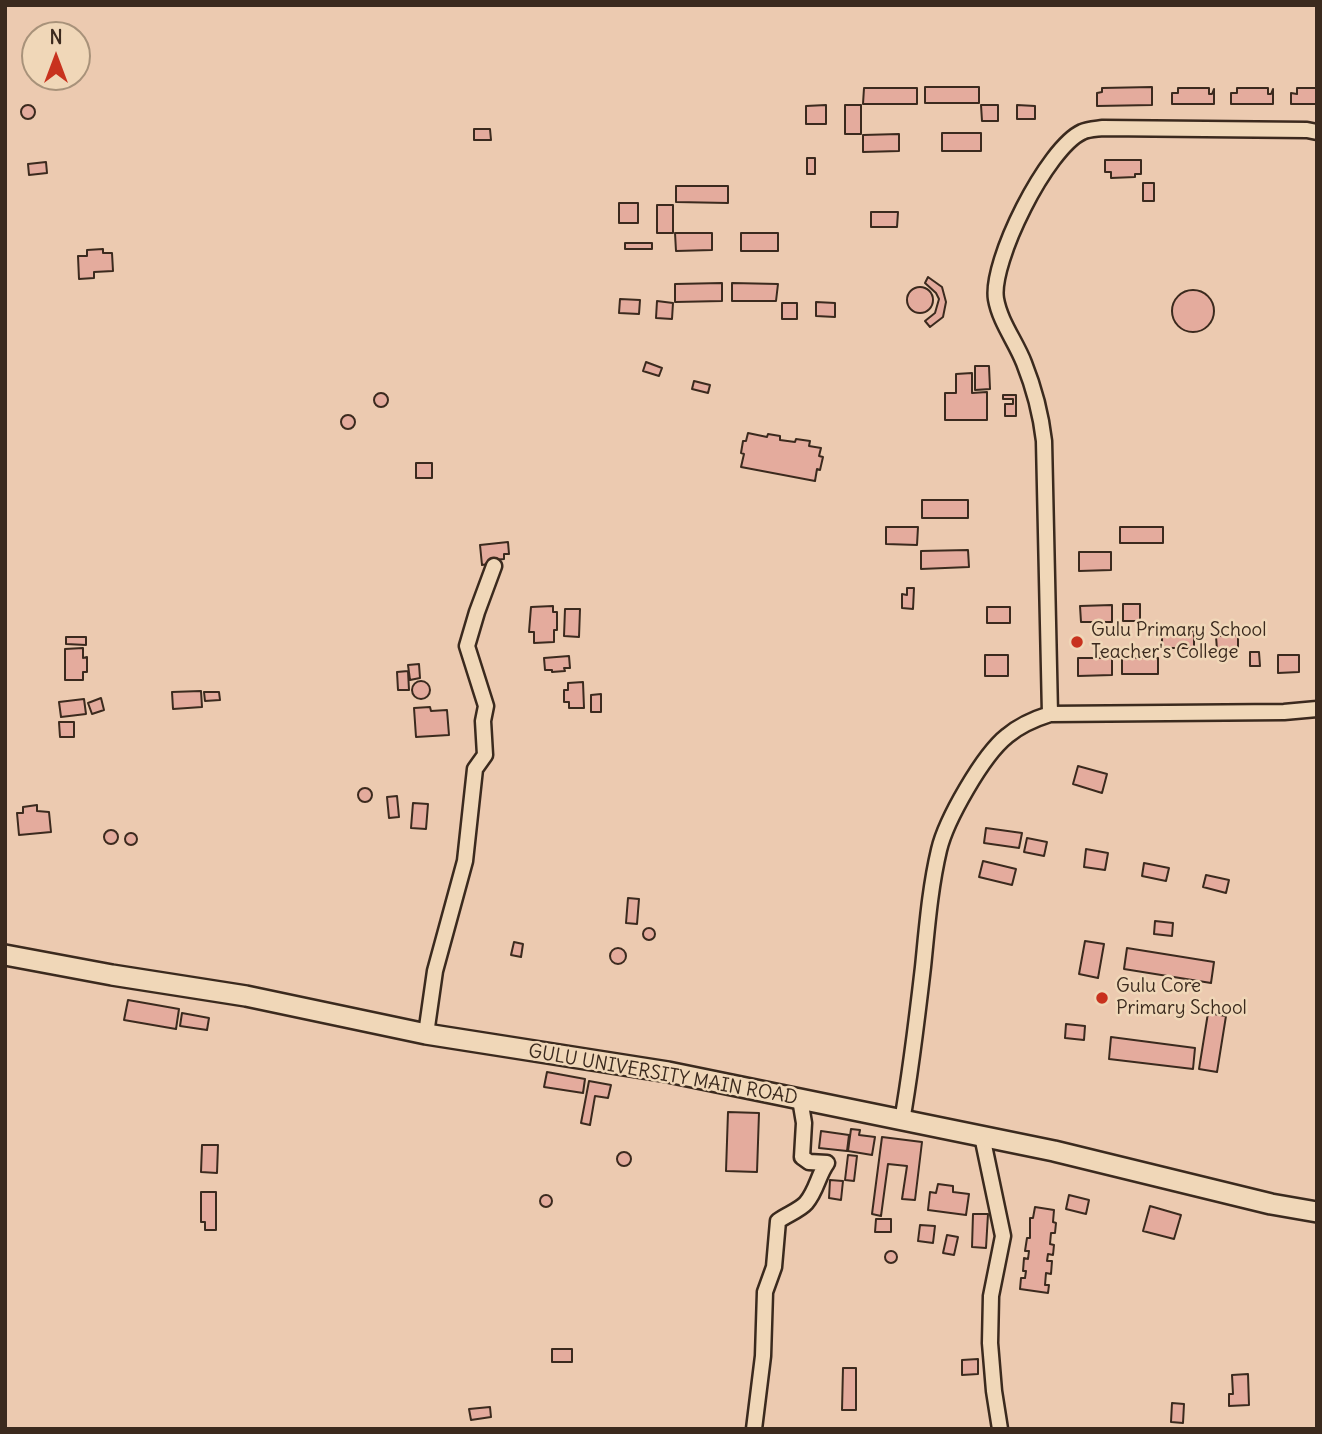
<!DOCTYPE html>
<html>
<head>
<meta charset="utf-8">
<style>
	body { margin:0 }
	#map { position:relative; width:1322px; height:1434px; overflow:hidden; background:#eccab0; font-family:Delius,sans-serif }
	canvas { display:block }
	.frame { position:absolute; inset:0; border:7px solid #3b2a1e; pointer-events:none }
	.north { position:absolute; left:21px; top:21px; width:70px; height:70px; box-sizing:border-box; background:#f0d7b8; border:2px solid #a8927a; border-radius:50%; rotate:0deg; font-size:19px; font-weight:700; line-height:28px; text-align:center; color:#3b2a1e }
	.north::after { content:''; display:block; margin:auto; width:24px; height:32px; background:#c8321e; clip-path:polygon(50% 0,100% 100%,50% 72%,0 100%) }
</style>
</head>
<body>
<div id="map">
<canvas width="1322" height="1434"></canvas>
<div class="frame"></div>
<div class="north">N</div>
</div>
<script>
const c = document.querySelector('canvas').getContext('2d');
c.lineJoin = 'round';
function paint(path, color) {
  c.fillStyle = color;
  c.fill(path, 'evenodd');
}
function trace(path, color, width, dash) {
  c.strokeStyle = color;
  c.lineWidth = width;
  c.lineCap = dash ? 'butt' : 'round';
  c.setLineDash(dash || []);
  c.stroke(path);
}
function label(font, color, halo, rows, align = 'center') {
  c.font = font + ' Delius,sans-serif';
  c.lineWidth = 5;
  c.setLineDash([]);
  c.textBaseline = 'middle';
  c.strokeStyle = halo;
  c.fillStyle = color;
  for (const [text, x, y, turn = 0] of rows) {
    c.save();
    c.translate(x, y);
    c.rotate((+turn || 0) * Math.PI / 180);
    c.textAlign = isNaN(turn) ? turn : align;
    if (halo) c.strokeText(text, 0, 0);
    c.fillText(text, 0, 0);
    c.restore();
  }
}
const building = new Path2D(`
	M925,87H979V103H925Z
	M1152,87V105L1097,106V93L1102,92V88Z
	M864,88H917V104H863Z
	M1178,88H1209V94H1212L1214,89V104H1172V93H1178Z
	M1237,88H1268V94H1271L1273,89V104H1231V93H1237Z
	M1297,88H1317V104H1291V93L1297,94Z
	M826,105V124H806V106Z
	M845,105H861V134H845Z
	M981,105H998V121H982Z
	M1017,105L1035,106V119H1017Z
	M21 112a7 7 0 1 1 14 0a7 7 0 1 1-14 0Z
	M474,129H490L491,140H474Z
	M942,133H981V151H942Z
	M899,134V151L863,152V135Z
	M807,158H815V174H807Z
	M1105,160H1141V174H1135V177L1111,178V172H1105Z
	M46,162L47,173L29,175L28,164Z
	M1143,183H1154V201H1143Z
	M676,186H728V203L676,202Z
	M619,203H638V223H619Z
	M657,205H673V233H657Z
	M871,212H898L897,227H871Z
	M675,233H712V250L676,251Z
	M741,233H778V251H741Z
	M625,243H652V249H625Z
	M103,249V253H112L113,271L94,272V278L79,279L78,256H87V250Z
	M928,277L942,287L946,302L943,317L930,327L925,321L935,313L939,299L936,293L925,283Z
	M722,283V301L675,302V284Z
	M732,283L778,284L776,301H732Z
	M907 300a13 13 0 1 1 26 0a13 13 0 1 1-26 0Z
	M1172 311a21 21 0 1 1 42 0a21 21 0 1 1-42 0Z
	M620,299L640,300L639,314L619,313Z
	M657,301L673,303L672,319L656,318Z
	M816,302L835,303V317L816,316Z
	M782,303H797V319H782Z
	M646,362L662,368L659,376L643,371Z
	M975,366H989L990,389L975,390Z
	M972,373V393L987,392V420H945V393H956V374Z
	M694,381L710,385L708,393L692,389Z
	M374 400a7 7 0 1 1 14 0a7 7 0 1 1-14 0Z
	M1003,395H1016V416H1005V404H1013V399H1003Z
	M341 422a7 7 0 1 1 14 0a7 7 0 1 1-14 0Z
	M748,433L767,437L768,434L780,436V440L795,442L796,439L810,441L809,446L821,448L819,456L823,457L820,470L817,469L815,481L741,467L744,454L741,453L743,441H746Z
	M416,463H432V478H416Z
	M922,500H968V518H922Z
	M886,527H918L917,545L886,544Z
	M1120,527H1163V543H1120Z
	M508,542L509,554H504V559L494,560V563L482,565L480,545Z
	M968,550L969,567L921,569V551Z
	M1079,552H1111V570L1079,571Z
	M907,588H914L913,609L902,608V594L907,595Z
	M1123,604H1140V621H1123Z
	M1112,605V622H1081L1080,606Z
	M553,606V612H557V630H554V642L534,643V632H529L531,607Z
	M987,607H1010V623H987Z
	M565,609H580L579,637L564,636Z
	M1194,631V648H1162V632Z
	M1238,635V650H1217L1216,636Z
	M66,637H86V645L66,644Z
	M83,648V658L87,657V672H83V680H65V649Z
	M1250,652H1259L1260,666H1250Z
	M985,655H1008V676H985Z
	M1278,655H1299V672L1278,673Z
	M569,656L570,668H564L565,671L552,672V670H545L544,658Z
	M1078,658H1112V675L1078,676Z
	M1122,658H1158V674H1122Z
	M419,664L420,678L410,680L408,665Z
	M408,671L409,690H398L397,672Z
	M412 690a9 9 0 1 1 18 0a9 9 0 1 1-18 0Z
	M583,682L584,708H569V702H564V690H568V683Z
	M201,691L202,707L173,709L172,692Z
	M204,692H219L220,700L205,701Z
	M601,694V712H591V695Z
	M101,698L104,710L92,714L88,703Z
	M84,699L86,714L61,717L59,702Z
	M430,707L431,711L447,710L449,735L416,737L414,708Z
	M59,722H74V737H60Z
	M1078,766L1107,774L1102,793L1073,784Z
	M358 795a7 7 0 1 1 14 0a7 7 0 1 1-14 0Z
	M397,796L399,817L389,818L387,797Z
	M413,803L428,804L426,829L411,828Z
	M37,805V811L49,812L51,832L19,835L17,813H23V807Z
	M986,828L1022,833L1019,848L984,843Z
	M104 837a7 7 0 1 1 14 0a7 7 0 1 1-14 0Z
	M125 839a6 6 0 1 1 12 0a6 6 0 1 1-12 0Z
	M1027,838L1047,842L1044,856L1024,852Z
	M1086,849L1108,853L1105,870L1084,867Z
	M983,861L1016,869L1012,885L979,877Z
	M1144,863L1169,868L1166,881L1142,876Z
	M1206,875L1229,880L1226,893L1203,887Z
	M628,898L639,899L637,924L626,923Z
	M1155,921L1173,923L1172,936L1154,934Z
	M643 934a6 6 0 1 1 12 0a6 6 0 1 1-12 0Z
	M1085,941L1104,944L1098,978L1079,974Z
	M514,942L523,944L521,957L511,955Z
	M1127,948L1214,962L1211,983L1124,969Z
	M610 956a8 8 0 1 1 16 0a8 8 0 1 1-16 0Z
	M128,1000L179,1009L176,1029L124,1020Z
	M182,1013L209,1018L207,1030L180,1026Z
	M1208,1013L1226,1016L1217,1072L1199,1069Z
	M1066,1024L1085,1026L1084,1040L1065,1038Z
	M1111,1037L1195,1048L1193,1069L1109,1059Z
	M547,1072L585,1079L583,1093L544,1087Z
	M589,1081L611,1085L608,1098L595,1096L590,1125L581,1123Z
	M728,1112L759,1113L757,1172L726,1171Z
	M851,1129L860,1130L859,1135L875,1137L872,1155L848,1151Z
	M821,1131L849,1135L847,1151L819,1148Z
	M882,1137L922,1142L915,1200L902,1199L907,1166L888,1164L881,1216L872,1214Z
	M202,1145H218L217,1173L201,1172Z
	M617 1159a7 7 0 1 1 14 0a7 7 0 1 1-14 0Z
	M848,1155L857,1156L854,1181L845,1180Z
	M830,1180L843,1181L841,1200L829,1198Z
	M938,1184L953,1186V1192L969,1194L966,1215L928,1210L930,1192L936,1193Z
	M201,1192H216V1230H205V1222H201Z
	M540 1201a6 6 0 1 1 12 0a6 6 0 1 1-12 0Z
	M1069,1195L1089,1200L1086,1214L1066,1209Z
	M1150,1206L1181,1215L1174,1239L1143,1231Z
	M1035,1207L1054,1210L1053,1222L1056,1223L1055,1233H1051L1050,1244L1054,1245L1053,1255L1048,1254L1047,1261H1052L1051,1274L1046,1273L1045,1285H1049L1048,1293L1020,1289L1021,1278H1025L1026,1271H1023L1024,1258L1028,1259L1029,1251H1025L1027,1238H1030V1218H1033Z
	M973,1214H988L986,1248L972,1247Z
	M876,1219H891V1232H875Z
	M920,1225L935,1226L933,1243L918,1241Z
	M947,1235L958,1237L954,1255L943,1253Z
	M885 1257a6 6 0 1 1 12 0a6 6 0 1 1-12 0Z
	M552,1349H572V1362H552Z
	M978,1359V1374L962,1375V1360Z
	M843,1368H856V1410H842Z
	M1248,1374L1249,1405L1229,1406V1394H1233L1232,1375Z
	M1172,1403L1184,1404L1183,1423L1171,1422Z
	M490,1407L491,1417L471,1420L469,1409Z`);
paint(building, '#e4ab9d');
trace(building, '#3b2a1e', 2);
const street = new Path2D(`
	M1050,714L1044,441C1041,415 1034,388 1024,363C1016,342 1000,322 996,299C990,262 1047,148 1082,132C1088,129 1096,129 1103,128L1307,130L1317,132
	M426,1034L435,971L465,861L475,769L485,755L483,721L486,706L467,646L477,612L494,566
	M902,1121C911,1070 917,1019 923,967C927,928 930,888 939,850C946,820 983,755 1007,736C1020,725 1034,719 1050,714L1284,712L1317,709
	M982,1136L1003,1236L991,1296L990,1343L994,1391L1000,1429
	M754,1429L763,1356L765,1292L774,1267L778,1221C786,1215 800,1210 806,1203C817,1190 818,1175 827,1163L809,1162L802,1157L804,1123L800,1099`);
const secondary = new Path2D(`
	M5,955L112,975L246,996L426,1034L668,1072L1054,1151L1271,1204L1317,1212`);
trace(street, '#3b2a1e', 19);
trace(secondary, '#3b2a1e', 24);
trace(street, '#f0d7b8', 14);
trace(secondary, '#f0d7b8', 19);
for (const [x, y, r, color] of [
	[1077,642,7,"#c8321e"],
	[1102,998,7,"#c8321e"]
]) {
  const dot = new Path2D();
  dot.arc(x, y, r, 0, 2 * Math.PI);
  c.fillStyle = color;
  c.fill(dot);
  trace(dot, '#f0d7b8', 2.5);
}
label('19px', '#3b2a1e', '#f0d7b8', [
	["Gulu Primary School",1091,631],
	["Teacher's College",1091,653],
	["Gulu Core",1116,987],
	["Primary School",1116,1009]
], 'left');
label('19px', '#3b2a1e', '#f0d7b8', [
	["GULU UNIVERSITY MAIN ROAD",663,1075,10]
]);
</script>
</body>
</html>
